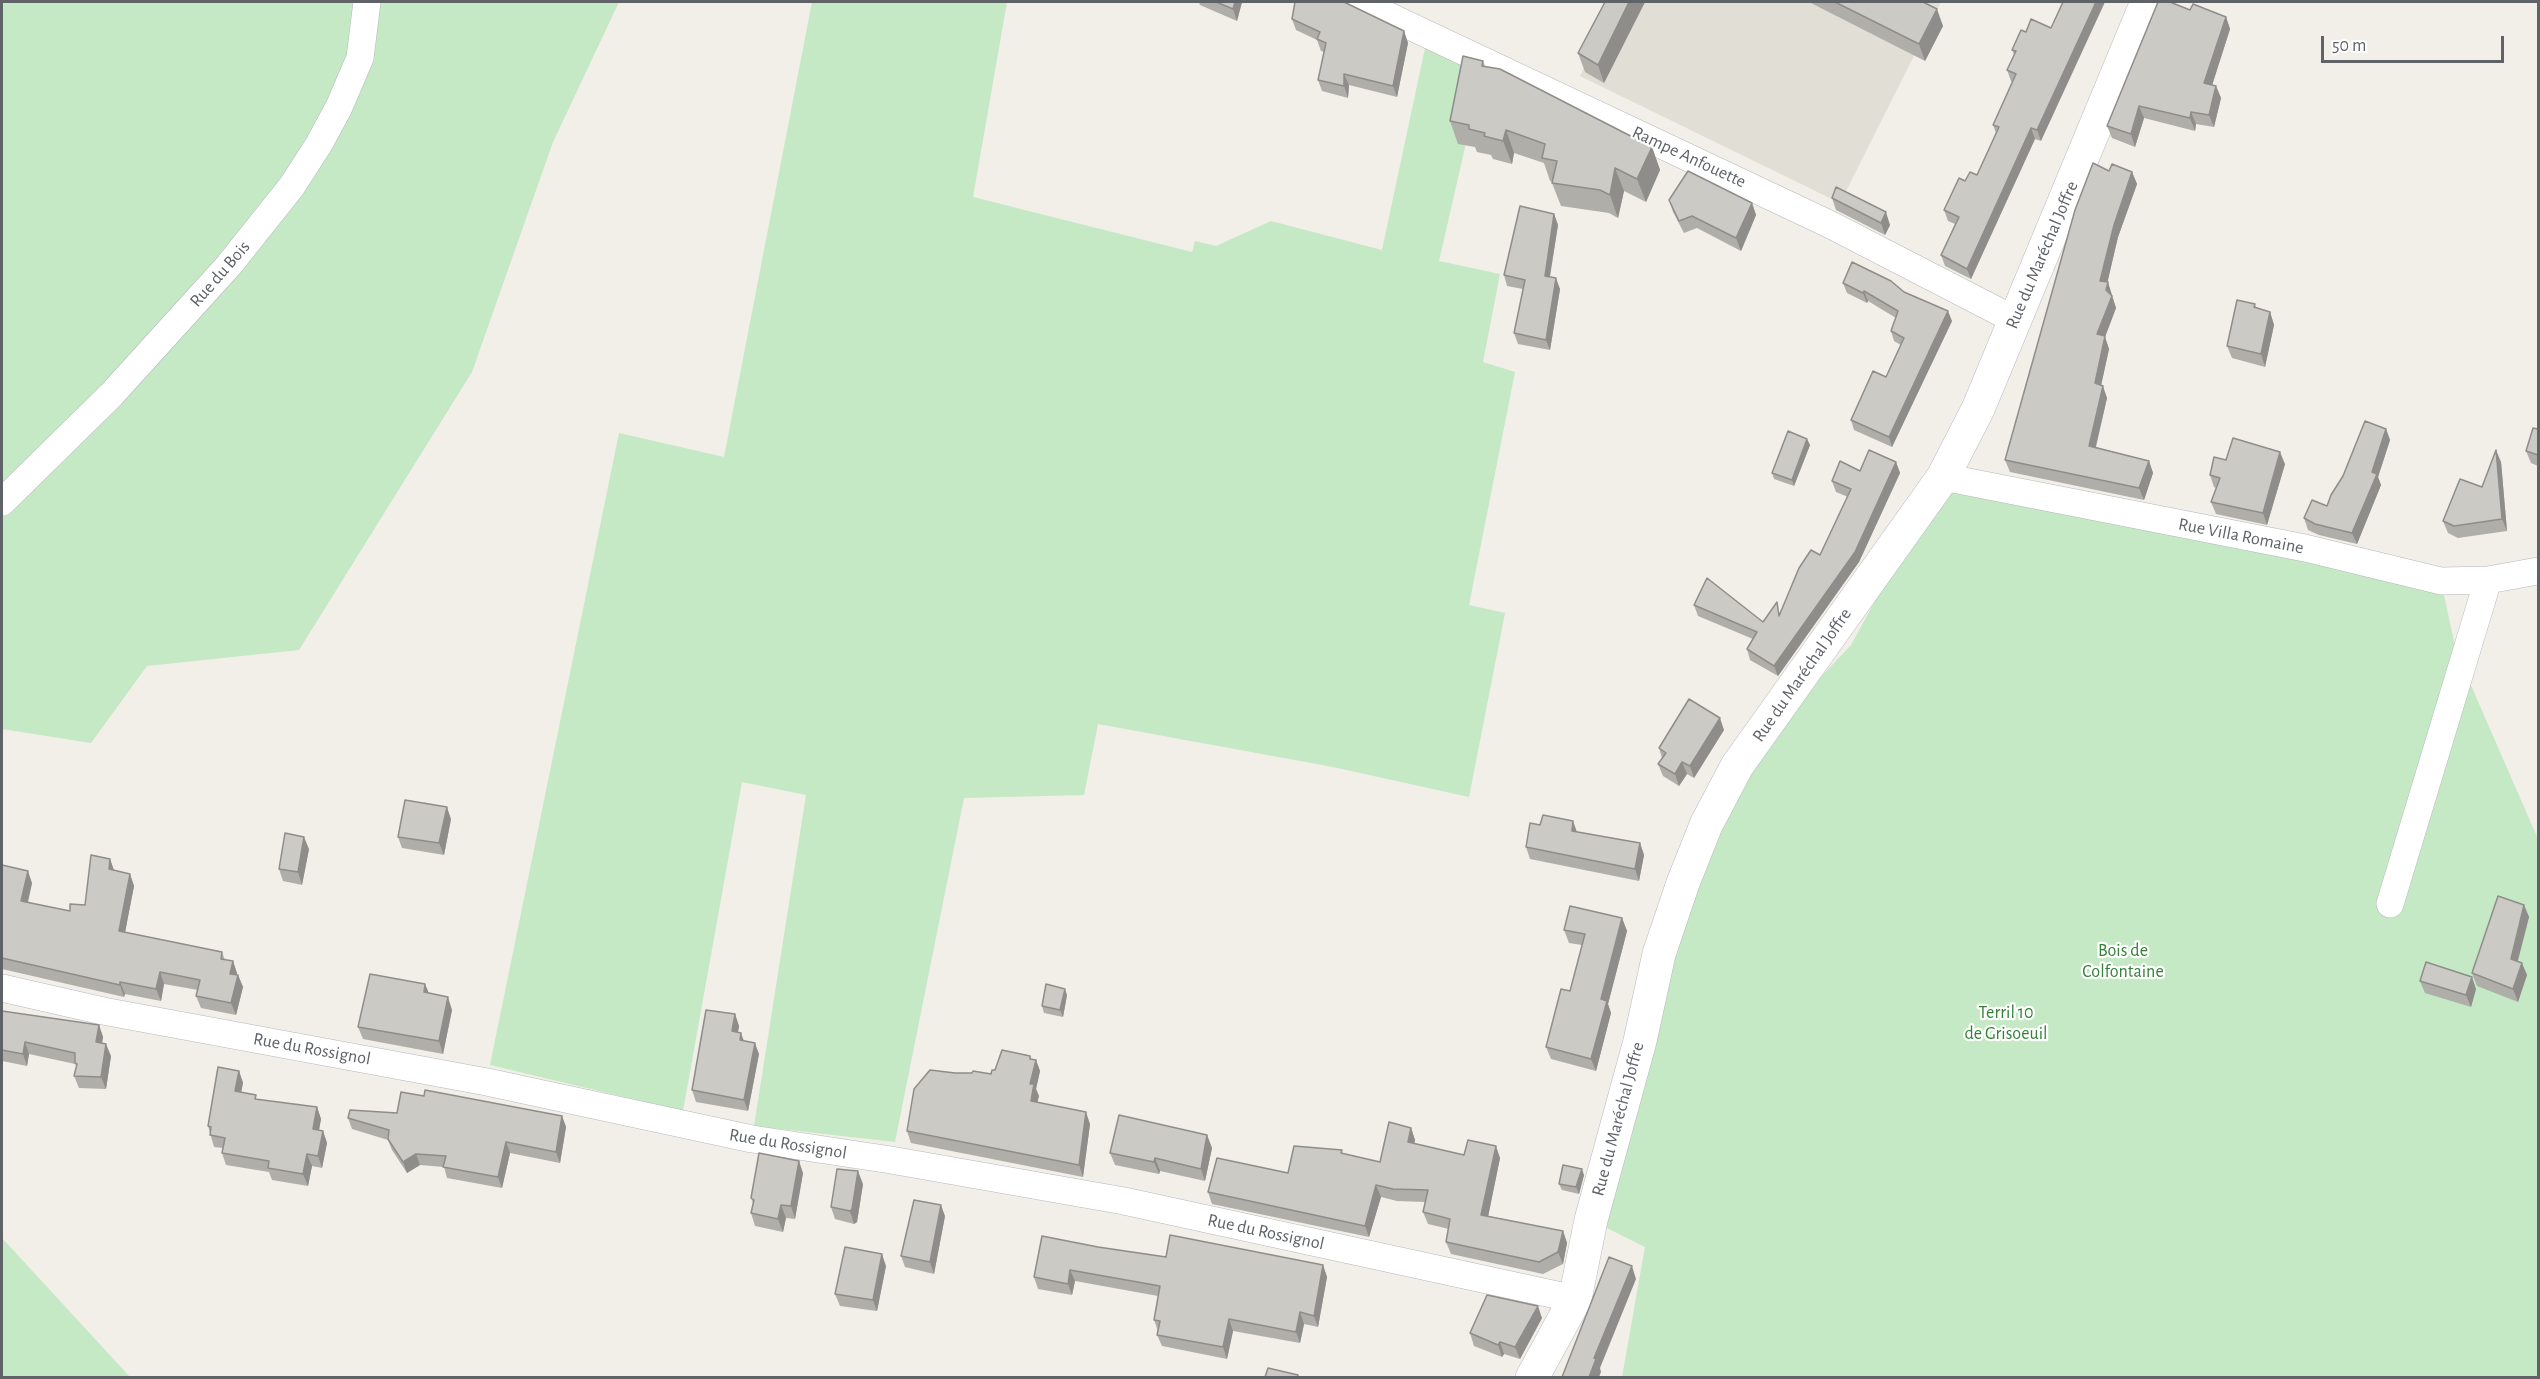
<!DOCTYPE html>
<html>
<head>
<meta charset="utf-8">
<style>
	body { margin:0 }
	#map { position:relative; width:2540px; height:1379px; overflow:hidden; background:#f1efe8; font-family:"Alegreya Sans",sans-serif }
	canvas { display:block }
	.frame { position:absolute; inset:0; border:3px solid #5f6368; pointer-events:none }
	.scale { position:absolute; left:2321px; top:36px; width:183px; height:27px; box-sizing:border-box; border:3px solid #5f6368; border-top:0; padding-left:8px; font-size:18px; line-height:21px; white-space:nowrap; color:#5f6368; -webkit-text-stroke:4px #fff; paint-order:stroke }
</style>
</head>
<body>
<div id="map">
<canvas width="2540" height="1379"></canvas>
<div class="frame"></div>
<div class="scale">50 m</div>
</div>
<script>
const c = document.querySelector('canvas').getContext('2d');
c.lineJoin = 'round';
function paint(path, color) {
  c.fillStyle = color;
  c.fill(path, 'evenodd');
}
function trace(path, color, width, dash) {
  c.strokeStyle = color;
  c.lineWidth = width;
  c.lineCap = dash ? 'butt' : 'round';
  c.setLineDash(dash || []);
  c.stroke(path);
}
function label(font, color, halo, rows, align = 'center') {
  c.font = font + ' "Alegreya Sans",sans-serif';
  c.lineWidth = 4.5;
  c.setLineDash([]);
  c.textBaseline = 'middle';
  c.strokeStyle = halo;
  c.fillStyle = color;
  for (const [text, x, y, turn = 0] of rows) {
    c.save();
    c.translate(x, y);
    c.rotate((+turn || 0) * Math.PI / 180);
    c.textAlign = isNaN(turn) ? turn : align;
    if (halo) c.strokeText(text, 0, 0);
    c.fillText(text, 0, 0);
    c.restore();
  }
}
paint(new Path2D(`
	M1616,2H1941L1840,203L1580,76Z`), '#e1ded6');
paint(new Path2D(`
	M2,2H619L553,142L472,372L299,650L147,666L91,743L2,729Z
	M812,2H1007L973,197L1192,252L1195,241L1216,246L1271,221L1382,250L1428,34L1481,59L1469,130L1439,261L1500,274L1483,362L1515,372L1469,605L1505,613L1469,797L1333,767L1098,724L1084,795L964,798L895,1142L754,1126L806,795L742,782L683,1111L490,1065L619,433L724,457Z
	M1943,477L2441,581L2456,651L2538,839V1377H1622L1645,1247L1591,1220L1614,1133L1737,766L1851,645Z
	M2,1238L130,1377H2Z`), '#c5e8c5');
const street = new Path2D(`
	M1359,2L1829,224L2015,320
	M1943,477L2305,548L2441,581L2488,580L2538,571
	M2,502L111,395L229,265L292,186L319,144L339,107L360,58L367,2
	M2390,904L2488,580
	M2,988L103,1011L487,1082L752,1139L891,1160L1124,1201L1575,1299`);
const secondary = new Path2D(`
	M1532,1378L1575,1299L1591,1220L1640,1041L1659,954L1683,883L1706,825L1737,766L1943,477L1978,409L2147,2`);
trace(street, '#b5b8bc', 28);
trace(secondary, '#b6babf', 34);
trace(street, '#fff', 27);
trace(secondary, '#fff', 33);
paint(new Path2D(`
	M1199,2H1242L1237,21L1200,5Z
	M1605,2H1645L1604,83L1585,72L1578,53Z
	M1809,2H1923L1943,26L1925,61Z
	M2190,10L2226,17L2230,29L2212,85L2216,86L2221,98L2214,127L2196,124L2195,131L2144,118L2135,147L2112,138L2107,126Z
	M1292,19L1404,31L1408,43L1397,97L1349,85L1348,98L1322,91L1318,80L1324,52L1321,51L1317,40L1296,30Z
	M2051,28L2041,141L2035,139L1971,279L1945,266L1941,255L1955,224L1948,221L1944,210L1965,181L1977,175L1996,133L1993,125L2012,82L2011,81L2007,70L2014,54L2012,50L2026,32Z
	M1483,61L1485,66L1652,147L1660,170L1646,202L1624,191L1618,218L1609,213L1561,206L1552,183L1553,182L1550,181L1544,163L1514,153L1512,164L1493,159L1491,155L1477,152L1475,147L1458,144L1450,121Z
	M2109,171L2132,172L2137,184L2118,237L2107,282L2116,308L2105,337L2109,349L2101,385L2107,398L2096,447L2149,461L2153,473L2144,500L2010,472L2005,460Z
	M1832,198L1890,225L1885,235L1836,210Z
	M1669,200L1752,203L1756,215L1741,251L1697,228L1684,233L1673,212Z
	M1554,214L1558,225L1550,277L1560,289L1550,350L1518,344L1514,333L1523,289L1507,286L1504,275Z
	M1843,283L1904,292L1952,321L1892,447L1854,430L1851,420L1886,377L1901,345L1894,341L1891,331L1896,318L1868,301L1867,303L1847,293Z
	M2255,304L2256,308L2270,312L2274,325L2265,367L2232,358L2227,346Z
	M2386,429L2390,440L2378,477L2381,485L2357,544L2319,535L2308,530L2304,518L2327,506Z
	M2538,429V466L2531,463L2526,451Z
	M1807,439L1810,445L1794,486L1774,479L1772,473Z
	M2226,460L2285,464L2267,525L2216,514L2211,502L2216,488L2214,487L2210,475Z
	M1896,462L1900,473L1859,562L1778,676L1750,660L1747,649L1753,639L1698,616L1694,605L1763,622L1780,613L1820,555L1848,497L1836,492L1832,481L1860,471Z
	M2501,462L2507,531L2458,538L2448,533L2443,521L2482,487Z
	M1724,730L1694,778L1687,774L1679,786L1663,776L1658,764L1662,758L1659,748Z
	M451,819L444,855L402,848L398,837Z
	M1573,821L1577,832L1640,843L1644,855L1639,881L1530,859L1526,847L1540,825Z
	M309,849L302,885L283,881L279,869Z
	M110,859L114,870L130,874L134,886L125,932L222,952L225,960L233,961L237,975H238L243,987L236,1015L201,1008L196,996L198,990L164,984L161,1001L125,994L124,997L2,969V865L32,883L28,903L70,911L85,905Z
	M2524,905L2529,917L2518,961L2527,975L2518,1002L2477,986L2472,973Z
	M1622,918L1627,931L1608,1004L1611,1013L1596,1071L1551,1059L1546,1047L1570,991L1582,945L1569,943L1564,930Z
	M2420,981L2476,989L2471,1007L2425,993Z
	M425,984L429,994L452,1010L443,1054L363,1039L358,1027Z
	M1067,995L1063,1017L1044,1013L1042,1006Z
	M2,1011L99,1025L103,1037L102,1043L111,1056L106,1089L79,1088L74,1076L77,1067L75,1064L29,1054L27,1066L2,1061Z
	M735,1014L739,1026L738,1032L744,1041L759,1054L748,1111L696,1102L692,1090Z
	M1032,1059L1036,1060L1040,1071L1036,1089L1039,1096L1037,1102L1090,1124L1083,1177L911,1143L907,1131L955,1073L991,1074L995,1070Z
	M239,1071L243,1083L241,1092L258,1100L317,1107L321,1119L319,1130L323,1131L327,1143L322,1168L312,1166L308,1186L272,1180L269,1172L226,1165L222,1153L223,1148L214,1147L208,1126Z
	M424,1096L562,1116L566,1127L560,1163L510,1153L502,1188L447,1178L444,1167L420,1165L407,1173L392,1150L388,1140L352,1129L348,1118L397,1113Z
	M1411,1128L1415,1140L1414,1144L1464,1155L1500,1158L1488,1216L1563,1231L1567,1243L1563,1264L1543,1274L1451,1254L1446,1242L1449,1229L1428,1224L1423,1212L1426,1202L1397,1201L1381,1197L1369,1237L1212,1204L1208,1192L1288,1173L1343,1154L1380,1162Z
	M1207,1135L1212,1148L1205,1181L1160,1171L1159,1174L1115,1165L1110,1153Z
	M803,1173L795,1219L786,1218L783,1232L755,1226L751,1213L753,1203L751,1198Z
	M1584,1175L1579,1194L1562,1190L1559,1184Z
	M863,1184L857,1222L854,1224L835,1219L831,1207Z
	M945,1216L934,1274L905,1267L901,1256Z
	M1098,1247L1166,1257L1323,1265L1327,1277L1318,1327L1304,1324L1300,1343L1233,1331L1227,1359L1162,1346L1157,1335L1158,1331L1154,1320L1158,1296L1075,1281L1072,1295L1038,1289L1034,1277Z
	M886,1266L877,1311L840,1306L835,1294Z
	M1542,1318L1520,1359L1504,1354L1502,1357L1474,1346L1470,1333Z`), '#afaea9');
paint(new Path2D(`
	M1235,2H1242L1237,21L1233,9Z
	M1629,2H1645L1604,83L1598,65Z
	M2096,2H2105L2041,141L2037,130Z
	M1937,9L1943,26L1925,61L1919,44Z
	M2226,17L2230,29L2209,95L2204,83Z
	M1404,31L1408,43L1397,97L1393,86Z
	M1344,74L1349,85L1348,98L1344,86Z
	M2216,86L2221,98L2214,127L2209,115Z
	M2139,106L2144,118L2135,147L2131,134Z
	M2191,112L2196,124L2195,131L2190,118Z
	M2031,128L2035,139L1971,279L1967,269Z
	M1506,130L1514,153L1512,164L1503,141Z
	M1652,147L1660,170L1646,202L1637,179Z
	M1615,168L1624,191L1618,218L1610,195Z
	M2132,172L2137,184L2118,237L2105,293L2100,281L2114,225Z
	M1752,203L1756,215L1741,251L1736,238Z
	M1886,212L1890,225L1885,235L1881,223Z
	M1554,214L1558,225L1548,287L1545,276Z
	M1556,278L1560,289L1550,350L1546,340Z
	M2108,282L2116,308L2105,337L2109,349L2099,395L2095,383L2097,334Z
	M1864,291L1868,301L1867,303L1863,293Z
	M1948,311L1952,321L1892,447L1889,437Z
	M2270,312L2274,325L2265,367L2261,354Z
	M2103,386L2107,398L2093,458L2089,446Z
	M2386,429L2390,440L2378,477L2381,485L2357,544L2352,533Z
	M1807,439L1810,445L1794,486L1792,480Z
	M2496,450L2501,462L2507,531L2502,519Z
	M2280,452L2285,464L2267,525L2263,513Z
	M2149,461L2153,473L2144,500L2139,488Z
	M1896,462L1900,473L1859,562L1778,676L1774,666Z
	M1720,718L1724,730L1694,778L1690,766Z
	M1682,762L1687,774L1679,786L1675,774Z
	M447,807L451,819L444,855L439,843Z
	M1573,821L1577,833L1572,831Z
	M304,837L309,849L302,885L298,872Z
	M1640,843L1644,855L1639,881L1635,869Z
	M110,859L114,871L109,869Z
	M28,871L32,883L25,913L21,901Z
	M130,874L134,886L123,943L119,931Z
	M2524,905L2529,917L2515,971L2511,959Z
	M1622,918L1627,931L1608,1004L1611,1013L1596,1071L1591,1059L1601,999Z
	M233,961L237,973L235,986L230,974Z
	M2522,963L2527,975L2518,1002L2513,989Z
	M160,972L164,984L161,1001L156,989Z
	M238,975L243,987L236,1015L231,1003Z
	M2472,977L2476,989L2471,1007L2466,995Z
	M120,982L125,994L124,997L120,985Z
	M425,984L430,996L424,992Z
	M1065,989L1067,995L1063,1017L1060,1010Z
	M448,997L452,1010L443,1054L439,1041Z
	M735,1014L739,1026L736,1043L732,1031Z
	M99,1025L103,1037L100,1054L96,1042Z
	M741,1033L745,1044L740,1040Z
	M25,1042L29,1054L27,1066L23,1054Z
	M755,1043L759,1054L748,1111L744,1100Z
	M106,1044L111,1056L106,1089L101,1077Z
	M1030,1056L1034,1067L1036,1060L1040,1071L1036,1089L1039,1096L1035,1113L1031,1101Z
	M239,1071L243,1083L239,1103L235,1091Z
	M317,1107L321,1119L317,1141L313,1129Z
	M1086,1112L1090,1124L1083,1177L1079,1165Z
	M562,1116L566,1127L560,1163L556,1152Z
	M1411,1128L1415,1140L1412,1154L1408,1142Z
	M323,1131L327,1143L322,1168L318,1156Z
	M1207,1135L1212,1148L1205,1181L1201,1169Z
	M506,1142L510,1153L502,1188L498,1177Z
	M1496,1146L1500,1158L1486,1227L1481,1215Z
	M307,1154L312,1166L308,1186L303,1174Z
	M416,1154L420,1165L407,1173L403,1162Z
	M1155,1158L1160,1171L1159,1174L1154,1162Z
	M799,1161L803,1173L795,1219L791,1206Z
	M1582,1169L1584,1175L1579,1194L1576,1187Z
	M858,1171L863,1184L857,1222L854,1224L850,1211Z
	M1376,1185L1381,1197L1369,1237L1365,1226Z
	M781,1205L786,1218L783,1232L778,1219Z
	M941,1205L945,1216L934,1274L930,1262Z
	M1563,1231L1567,1243L1563,1264L1558,1252Z
	M882,1254L886,1266L877,1311L873,1300Z
	M1323,1265L1327,1277L1318,1327L1314,1316Z
	M1632,1266L1636,1279L1600,1368L1601,1372L1599,1377H1589L1594,1358Z
	M1070,1270L1075,1281L1072,1295L1068,1284Z
	M1538,1306L1542,1318L1520,1359L1515,1347Z
	M1300,1312L1304,1324L1300,1343L1296,1332Z
	M1229,1319L1233,1331L1227,1359L1223,1347Z
	M1500,1342L1504,1354L1502,1357L1498,1345Z`), '#8f8d8a');
const building = new Path2D(`
	M1216,2H1235L1233,9Z
	M1295,2H1344L1404,31L1393,86L1344,74V86L1318,80L1326,43L1317,39L1320,32L1292,19Z
	M1605,2H1629L1598,65L1578,53Z
	M1835,2H1923L1937,9L1919,44Z
	M2063,2H2096L2037,130L2031,128L1967,269L1941,255L1959,217L1944,210L1959,178L1965,181L1970,172L1977,175L1999,127L1993,125L2016,74L2007,70L2016,51L2012,50L2021,30L2026,32L2031,19L2051,28Z
	M2158,2H2170L2190,10L2193,4L2226,17L2204,83L2216,86L2209,115L2191,112L2190,118L2139,106L2131,134L2107,126Z
	M1463,56L1483,61L1482,66L1500,69L1652,147L1637,179L1615,168L1610,195L1600,190L1552,183L1557,161L1542,158L1545,144L1506,130L1503,141L1484,136L1485,133L1469,129V125L1450,121Z
	M2093,163L2109,171L2112,164L2132,172L2114,225L2100,281L2108,282L2106,290L2112,296L2097,334L2105,336L2095,383L2103,386L2089,446L2149,461L2139,488L2005,460L2075,210Z
	M1688,171L1752,203L1736,238L1692,216L1679,221L1669,200Z
	M1836,187L1886,212L1881,223L1832,198Z
	M1520,206L1554,214L1545,276L1556,278L1546,340L1514,333L1525,280L1504,275Z
	M1852,262L1891,281L1904,292L1948,311L1889,437L1851,420L1873,371L1886,377L1904,338L1891,331L1898,311L1864,291L1863,293L1843,283Z
	M2237,300L2255,304L2254,307L2270,312L2261,354L2227,346Z
	M2365,421L2386,429L2372,472L2377,474L2352,533L2315,524L2304,518L2312,500L2327,506L2331,495L2343,476Z
	M2533,428L2538,429V455L2526,451Z
	M1788,431L1807,439L1792,480L1772,473Z
	M2233,438L2280,452L2263,513L2211,502L2220,478L2210,475L2214,457L2226,460Z
	M1869,450L1896,462L1855,552L1774,666L1747,649L1757,632L1694,605L1707,578L1763,622L1777,602L1779,616L1799,568L1811,550L1820,555L1851,489L1832,481L1840,461L1860,471Z
	M2496,450L2502,519L2454,526L2443,521L2460,479L2482,487Z
	M1689,699L1720,718L1690,766L1682,762L1675,774L1658,764L1666,753L1659,748Z
	M405,800L447,807L439,843L398,837Z
	M1543,815L1573,821L1572,831L1640,843L1635,869L1526,847L1530,823L1540,825Z
	M285,833L304,837L298,872L279,869Z
	M91,855L110,859L109,869L130,874L119,931L222,952L221,959L233,961L230,974L238,975L231,1003L196,996L200,980L160,972L156,989L120,982V985L2,958V865L28,871L21,901L70,911V904L85,905Z
	M2498,896L2524,905L2511,959L2522,963L2513,989L2472,973Z
	M1570,906L1622,918L1601,999L1607,1001L1591,1059L1546,1047L1561,989L1570,991L1585,934L1564,930Z
	M2426,962L2472,977L2466,995L2420,981Z
	M370,974L425,984L424,992L448,997L439,1041L358,1027Z
	M1046,984L1065,989L1060,1010L1042,1006Z
	M706,1010L735,1014L732,1031L741,1033L740,1040L755,1043L744,1100L692,1090Z
	M2,1011L99,1025L96,1042L106,1044L101,1077L74,1076L77,1064L75,1063V1053L25,1042L23,1054L2,1050Z
	M1002,1050L1030,1056V1059L1036,1060L1030,1084H1034L1031,1101L1086,1112L1079,1165L907,1131L914,1089L930,1070L955,1073H972L973,1071L991,1074L992,1070H995Z
	M218,1067L239,1071L235,1091L256,1095L255,1099L317,1107L313,1129L323,1131L318,1156L307,1154L303,1174L268,1168L269,1161L222,1153L225,1138L210,1135L211,1127L208,1126Z
	M425,1090L562,1116L556,1152L506,1142L498,1177L443,1167L446,1156L416,1154L403,1162L388,1139L389,1130L348,1118L350,1110L397,1113L401,1092L424,1096Z
	M1119,1115L1207,1135L1201,1169L1155,1158L1154,1162L1110,1153Z
	M1389,1122L1411,1128L1408,1142L1464,1155L1468,1140L1496,1146L1481,1215L1563,1231L1558,1252L1539,1262L1446,1242L1450,1219L1423,1212L1428,1190L1393,1189L1376,1185L1365,1226L1208,1192L1217,1158L1288,1173L1294,1146L1342,1150L1341,1153L1380,1162Z
	M759,1153L799,1161L791,1206L781,1205L778,1219L751,1213L754,1200L751,1198Z
	M1563,1165L1582,1169L1576,1187L1559,1184Z
	M837,1169L858,1171L852,1209L850,1211L831,1207Z
	M914,1200L941,1205L930,1262L901,1256Z
	M1170,1235L1323,1265L1314,1316L1300,1312L1296,1332L1229,1319L1223,1347L1157,1335L1160,1321L1154,1320L1160,1286L1070,1270L1068,1284L1034,1277L1042,1236L1098,1247L1166,1257Z
	M845,1247L882,1254L873,1300L835,1294Z
	M1609,1257L1632,1266L1594,1358L1596,1359L1589,1377H1562Z
	M1487,1295L1538,1306L1515,1347L1500,1342L1498,1345L1470,1333Z
	M1268,1368L1298,1375V1377H1265Z`);
paint(building, '#cccac5');
trace(building, '#8f8d8a', 1.5);
label('18px', '#5f6368', '#fff', [
	["Rampe Anfouette",1689,157,25],
	["Rue du Maréchal Joffre",2042,255,-67],
	["Rue du Bois",220,274,-49],
	["Rue Villa Romaine",2241,536,11],
	["Rue du Maréchal Joffre",1802,675,-55],
	["Rue du Rossignol",312,1049,10],
	["Rue du Maréchal Joffre",1618,1119,-75],
	["Rue du Rossignol",788,1144,9],
	["Rue du Rossignol",1266,1232,12]
]);
label('18px', '#348238', '#fff', [
	["Bois de",2123,951],
	["Colfontaine",2123,972],
	["Terril 10",2006,1013],
	["de Grisoeuil",2006,1034]
]);
</script>
</body>
</html>
